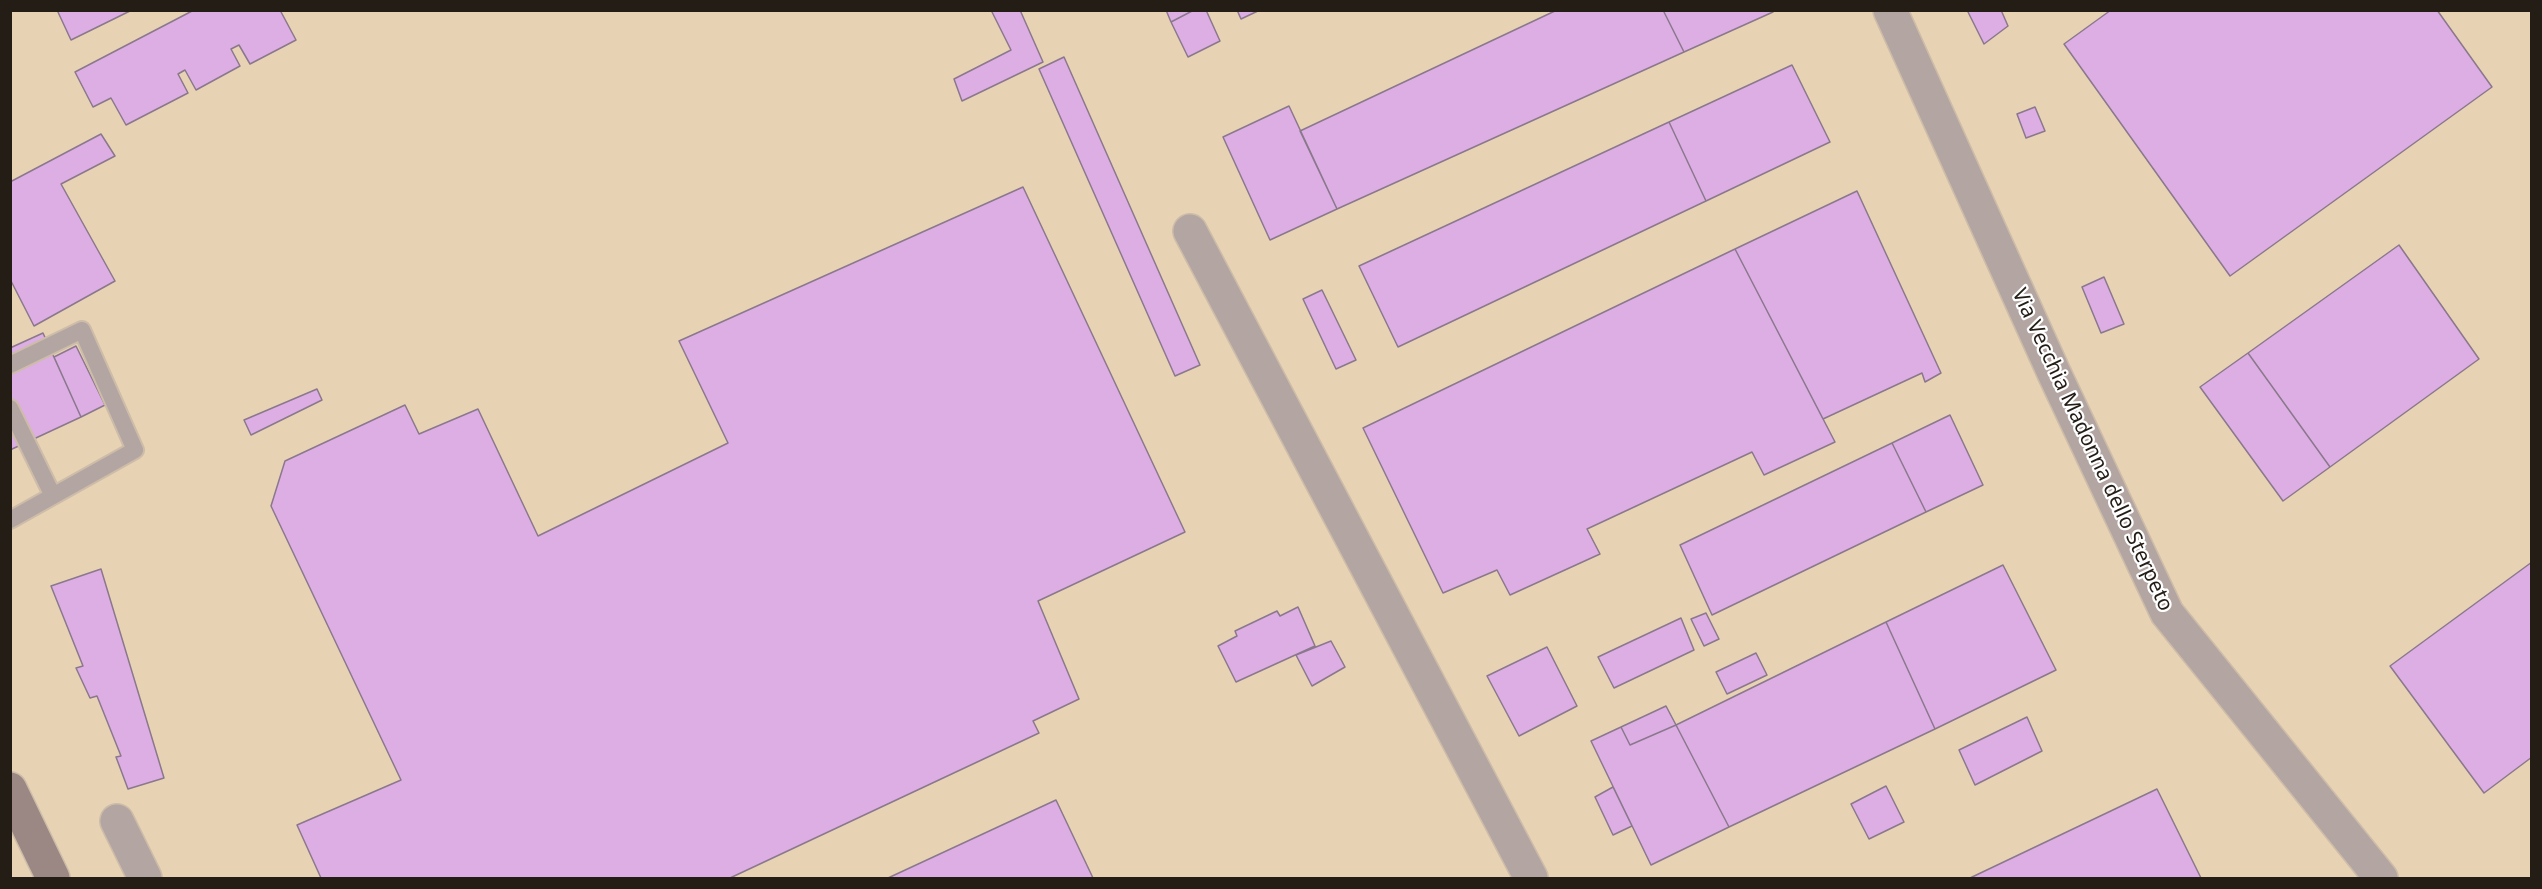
<!DOCTYPE html>
<html>
<head>
<meta charset="utf-8">
<style>
	body { margin:0 }
	#map { position:relative; width:2542px; height:889px; overflow:hidden; background:#f1dfc8; font-family:"Noto Sans",sans-serif }
	canvas { display:block }
	.frame { position:absolute; inset:0; border:12px solid #231d15; pointer-events:none }
</style>
</head>
<body>
<div id="map">
<canvas width="2542" height="889"></canvas>
<div class="frame"></div>
</div>
<script>
const c = document.querySelector('canvas').getContext('2d');
c.lineJoin = 'round';
function paint(path, color) {
  c.fillStyle = color;
  c.fill(path, 'evenodd');
}
function trace(path, color, width, dash) {
  c.strokeStyle = color;
  c.lineWidth = width;
  c.lineCap = dash ? 'butt' : 'round';
  c.setLineDash(dash || []);
  c.stroke(path);
}
function label(font, color, halo, rows, align = 'center') {
  c.font = font + ' "Noto Sans",sans-serif';
  c.lineWidth = 4.5;
  c.setLineDash([]);
  c.textBaseline = 'middle';
  c.strokeStyle = halo;
  c.fillStyle = color;
  for (const [text, x, y, turn = 0] of rows) {
    c.save();
    c.translate(x, y);
    c.rotate((+turn || 0) * Math.PI / 180);
    c.textAlign = isNaN(turn) ? turn : align;
    if (halo) c.strokeText(text, 0, 0);
    c.fillText(text, 0, 0);
    c.restore();
  }
}
paint(new Path2D(`
	M11,11H2531V878H11Z`), '#e8d2b4');
const building = new Path2D(`
	M57,10H132L71,40Z
	M194,10H280L296,40L250,64L239,45L231,49L240,66L196,90L185,70L178,74L188,93L126,125L111,98L93,107L75,72Z
	M991,10H1020L1043,62L962,101L954,79L1011,50Z
	M1166,10H1194L1171,22Z
	M1194,10H1206L1220,41L1188,57L1171,22Z
	M1237,10H1260L1241,19Z
	M1557,10H1663L1684,52L1337,209L1300,131Z
	M1663,10H1773V12L1684,52Z
	M1967,10H2001L2008,26L1984,44Z
	M2111,10H2437L2492,87L2230,276L2064,44Z
	M1064,57L1200,365L1175,376L1039,69Z
	M1792,65L1830,142L1706,201L1669,122Z
	M1289,106L1337,209L1270,240L1223,137Z
	M2035,107L2045,131L2026,138L2017,114Z
	M1669,122L1706,201L1398,347L1359,266Z
	M101,134L115,156L61,184L115,281L34,326L10,279V182Z
	M1023,187L1185,532L1038,601L1079,699L1033,721L1039,733L730,878H321L297,825L401,780L271,506L285,461L405,405L419,434L478,409L538,536L728,443L679,341Z
	M1857,191L1941,373L1925,382L1922,373L1823,419L1735,249Z
	M2399,245L2479,359L2330,467L2248,353Z
	M1735,249L1835,442L1764,475L1752,452L1587,529L1600,554L1510,595L1497,570L1443,593L1363,428Z
	M2104,277L2124,324L2101,333L2082,287Z
	M1322,290L1356,360L1336,369L1303,299Z
	M43,333L81,417L10,450V348Z
	M76,346L105,405L81,417L54,357Z
	M2248,353L2330,467L2283,501L2200,387Z
	M317,389L322,400L251,435L244,420Z
	M1950,415L1983,485L1926,512L1892,443Z
	M1892,443L1926,512L1712,615L1680,545Z
	M2532,562V757L2484,793L2390,666Z
	M2003,565L2056,670L1935,729L1886,622Z
	M101,569L164,778L128,789L116,757L121,756L97,696L90,698L76,668L83,666L51,586Z
	M1298,607L1315,646L1236,682L1218,646L1237,636L1235,631L1277,611L1280,616Z
	M1706,613L1719,639L1704,646L1691,619Z
	M1681,618L1694,650L1614,688L1598,657Z
	M1886,622L1935,729L1729,827L1676,725Z
	M1331,641L1345,667L1312,686L1296,655Z
	M1547,647L1577,706L1519,736L1487,676Z
	M1756,653L1767,675L1727,694L1716,672Z
	M1666,706L1676,725L1630,745L1621,727Z
	M2027,717L2042,751L1975,785L1959,750Z
	M1676,725L1729,827L1651,865L1591,741L1621,727L1630,745Z
	M1886,786L1904,822L1869,839L1851,804Z
	M1613,787L1632,826L1613,835L1595,797Z
	M2157,789L2201,878H1970Z
	M1056,800L1093,878H888Z`);
paint(building, '#ddaee4');
trace(building, '#8a788c', 1.5);
const service = new Path2D(`
	M10,365L82,330L135,450L10,520
	M10,408L53,496`);
const minor = new Path2D(`
	M1890,10L2054,373L2167,613L2381,878
	M1190,231L1531,878
	M117,821L145,878`);
const secondary = new Path2D(`
	M10,789L53,878`);
trace(service, '#ccbca8', 20);
trace(minor, '#ccbca8', 36);
trace(secondary, '#ccbca8', 36);
trace(service, '#b2a5a2', 16);
trace(minor, '#b2a5a2', 33);
trace(secondary, '#9b8783', 33);
label('21px', '#231d15', '#fff', [
	["Via Vecchia Madonna dello Sterpeto",2092,450,65]
]);
</script>
</body>
</html>
